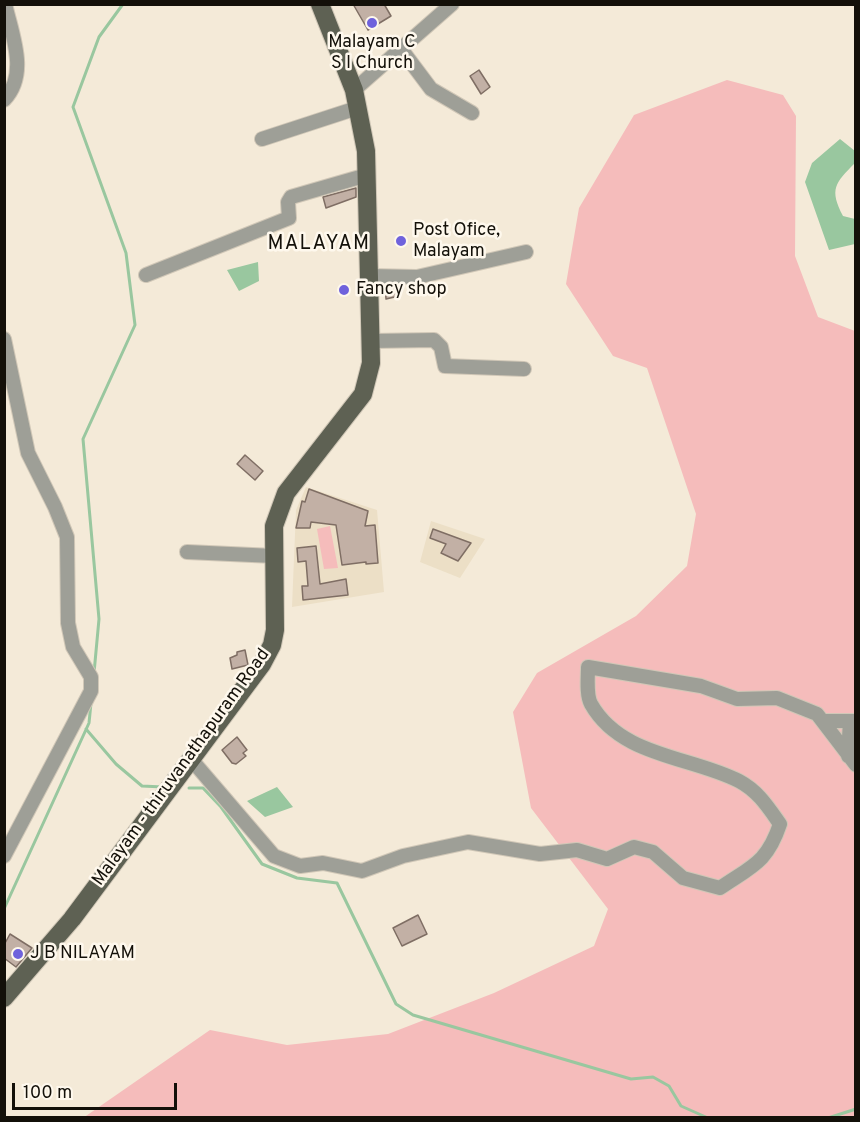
<!DOCTYPE html>
<html>
<head>
<meta charset="utf-8">
<style>
	body { margin:0 }
	#map { position:relative; width:860px; height:1122px; overflow:hidden; background:#f4ead8; font-family:Overpass,sans-serif }
	canvas { display:block }
	.frame { position:absolute; inset:0; border:6px solid #131009; pointer-events:none }
	.scale { position:absolute; left:12px; top:1083px; width:165px; height:27px; box-sizing:border-box; border:3px solid #131009; border-top:0; padding-left:8px; font-size:18px; line-height:21px; white-space:nowrap; color:#131009; -webkit-text-stroke:4px #fef8ed; paint-order:stroke }
</style>
</head>
<body>
<div id="map">
<canvas width="860" height="1122"></canvas>
<div class="frame"></div>
<div class="scale">100 m</div>
</div>
<script>
const c = document.querySelector('canvas').getContext('2d');
c.lineJoin = 'round';
function paint(path, color) {
  c.fillStyle = color;
  c.fill(path, 'evenodd');
}
function trace(path, color, width, dash) {
  c.strokeStyle = color;
  c.lineWidth = width;
  c.lineCap = dash ? 'butt' : 'round';
  c.setLineDash(dash || []);
  c.stroke(path);
}
function label(font, color, halo, rows, align = 'center') {
  c.font = font + ' Overpass,sans-serif';
  c.lineWidth = 5;
  c.setLineDash([]);
  c.textBaseline = 'middle';
  c.strokeStyle = halo;
  c.fillStyle = color;
  for (const [text, x, y, turn = 0] of rows) {
    c.save();
    c.translate(x, y);
    c.rotate((+turn || 0) * Math.PI / 180);
    c.textAlign = isNaN(turn) ? turn : align;
    if (halo) c.strokeText(text, 0, 0);
    c.fillText(text, 0, 0);
    c.restore();
  }
}
paint(new Path2D(`
	M306,487L377,510L384,592L292,607L296,510Z
	M431,521L485,539L460,578L420,562Z`), '#ecdfc6');
paint(new Path2D(`
	M727,80L783,95L796,116L795,256L818,317L855,331V1117L83,1118L210,1030L287,1045L388,1034L494,993L594,946L608,909L531,808L513,712L537,673L636,616L687,566L696,514L647,368L613,356L566,284L579,208L634,115Z
	M330,526L338,568L324,569L317,529Z`), '#f5bcbb');
paint(new Path2D(`
	M840,139L855,151V163C835,183 829,189 843,216L855,219V244L829,250L805,182L812,163Z
	M258,262L259,281L239,291L227,270Z
	M277,787L293,807L265,817L247,801Z`), '#99c79f');
trace(new Path2D(`
	M94,673L99,619L83,439L135,325L126,253L73,107L99,37L123,4
	M86,729L116,764L142,786L163,787
	M189,788H203L221,807L262,864L297,878L337,883L396,1004L413,1015L631,1079L653,1077L669,1086L681,1106L708,1118
	M4,909L89,723L91,703
	M828,1118L856,1109`), '#99c79f', 3);
const building = new Path2D(`
	M353,4H384L391,16L368,30Z
	M479,70L490,87L481,94L470,76Z
	M356,188V197L326,208L323,197Z
	M385,285L399,286V296L386,299Z
	M245,455L263,471L255,480L237,464Z
	M309,489L368,511L365,526L375,525L378,563L366,564V562L342,565L336,525L311,522L310,528H296L302,501L305,502Z
	M433,529L471,543L458,561L441,553L446,544L430,538Z
	M316,546L320,584L346,579L348,595L303,600L302,586H308L306,561L298,562L297,548Z
	M245,650L248,665L232,669L230,658L237,655V652Z
	M237,737L247,750L243,753L246,756L236,764L232,763L222,750Z
	M418,915L427,934L402,946L393,928Z
	M10,934L32,948L16,967L4,958V945Z`);
paint(building, '#c2b0a5');
trace(building, '#7f6e64', 1.5);
const minor = new Path2D(`
	M401,49L431,89L472,113
	M354,90L452,4
	M4,100C29,74 12,35 5,4
	M262,139L357,108
	M146,275L289,218L288,202L291,197L367,175
	M369,276L417,277L526,252
	M4,339L28,453L55,507L67,537L68,623L73,647L91,677V691L4,856
	M371,341L434,340L441,347L445,366L524,369
	M187,552L274,556
	M823,721H856
	M848,756L850,721
	M190,758L274,856L300,866L323,863L362,871L403,856L468,842L540,854L577,850L607,859L634,847L653,852L683,878L720,888C752,866 767,863 780,824C768,807 758,791 739,781C690,756 621,757 591,704C586,695 588,677 588,667L701,686L737,699L777,698L817,714L856,765`);
const major = new Path2D(`
	M4,998L72,919L262,664L272,645L275,630L274,526L286,493L363,394L371,363L366,151L354,90L320,4`);
trace(minor, '#d0c7b7', 16);
trace(major, '#d0c7b7', 20);
trace(minor, '#9e9f97', 14);
trace(major, '#5e6153', 18);
for (const [x, y, r, color] of [
	[372,23,6,"#6f62dc"],
	[401,241,6,"#6f62dc"],
	[344,290,6,"#6f62dc"],
	[18,954,6,"#6f62dc"]
]) {
  const dot = new Path2D();
  dot.arc(x, y, r, 0, 2 * Math.PI);
  c.fillStyle = color;
  c.fill(dot);
  trace(dot, '#fef8ed', 2);
}
label('18px', '#131009', '#fef8ed', [
	["Malayam C",372,43,"center"],
	["S I Church",372,64,"center"],
	["Post Ofice,",413,231],
	["Malayam",413,252],
	["Fancy shop",356,290],
	["J B NILAYAM",30,954]
], 'left');
label('18px', '#131009', '#fef8ed', [
	["Malayam - thiruvanathapuram Road",182,768,-54]
]);
c.letterSpacing = '1.5px';
label('20px', '#131009', '#fef8ed', [
	["MALAYAM",319,245]
]);
c.letterSpacing = '0px';
</script>
</body>
</html>
